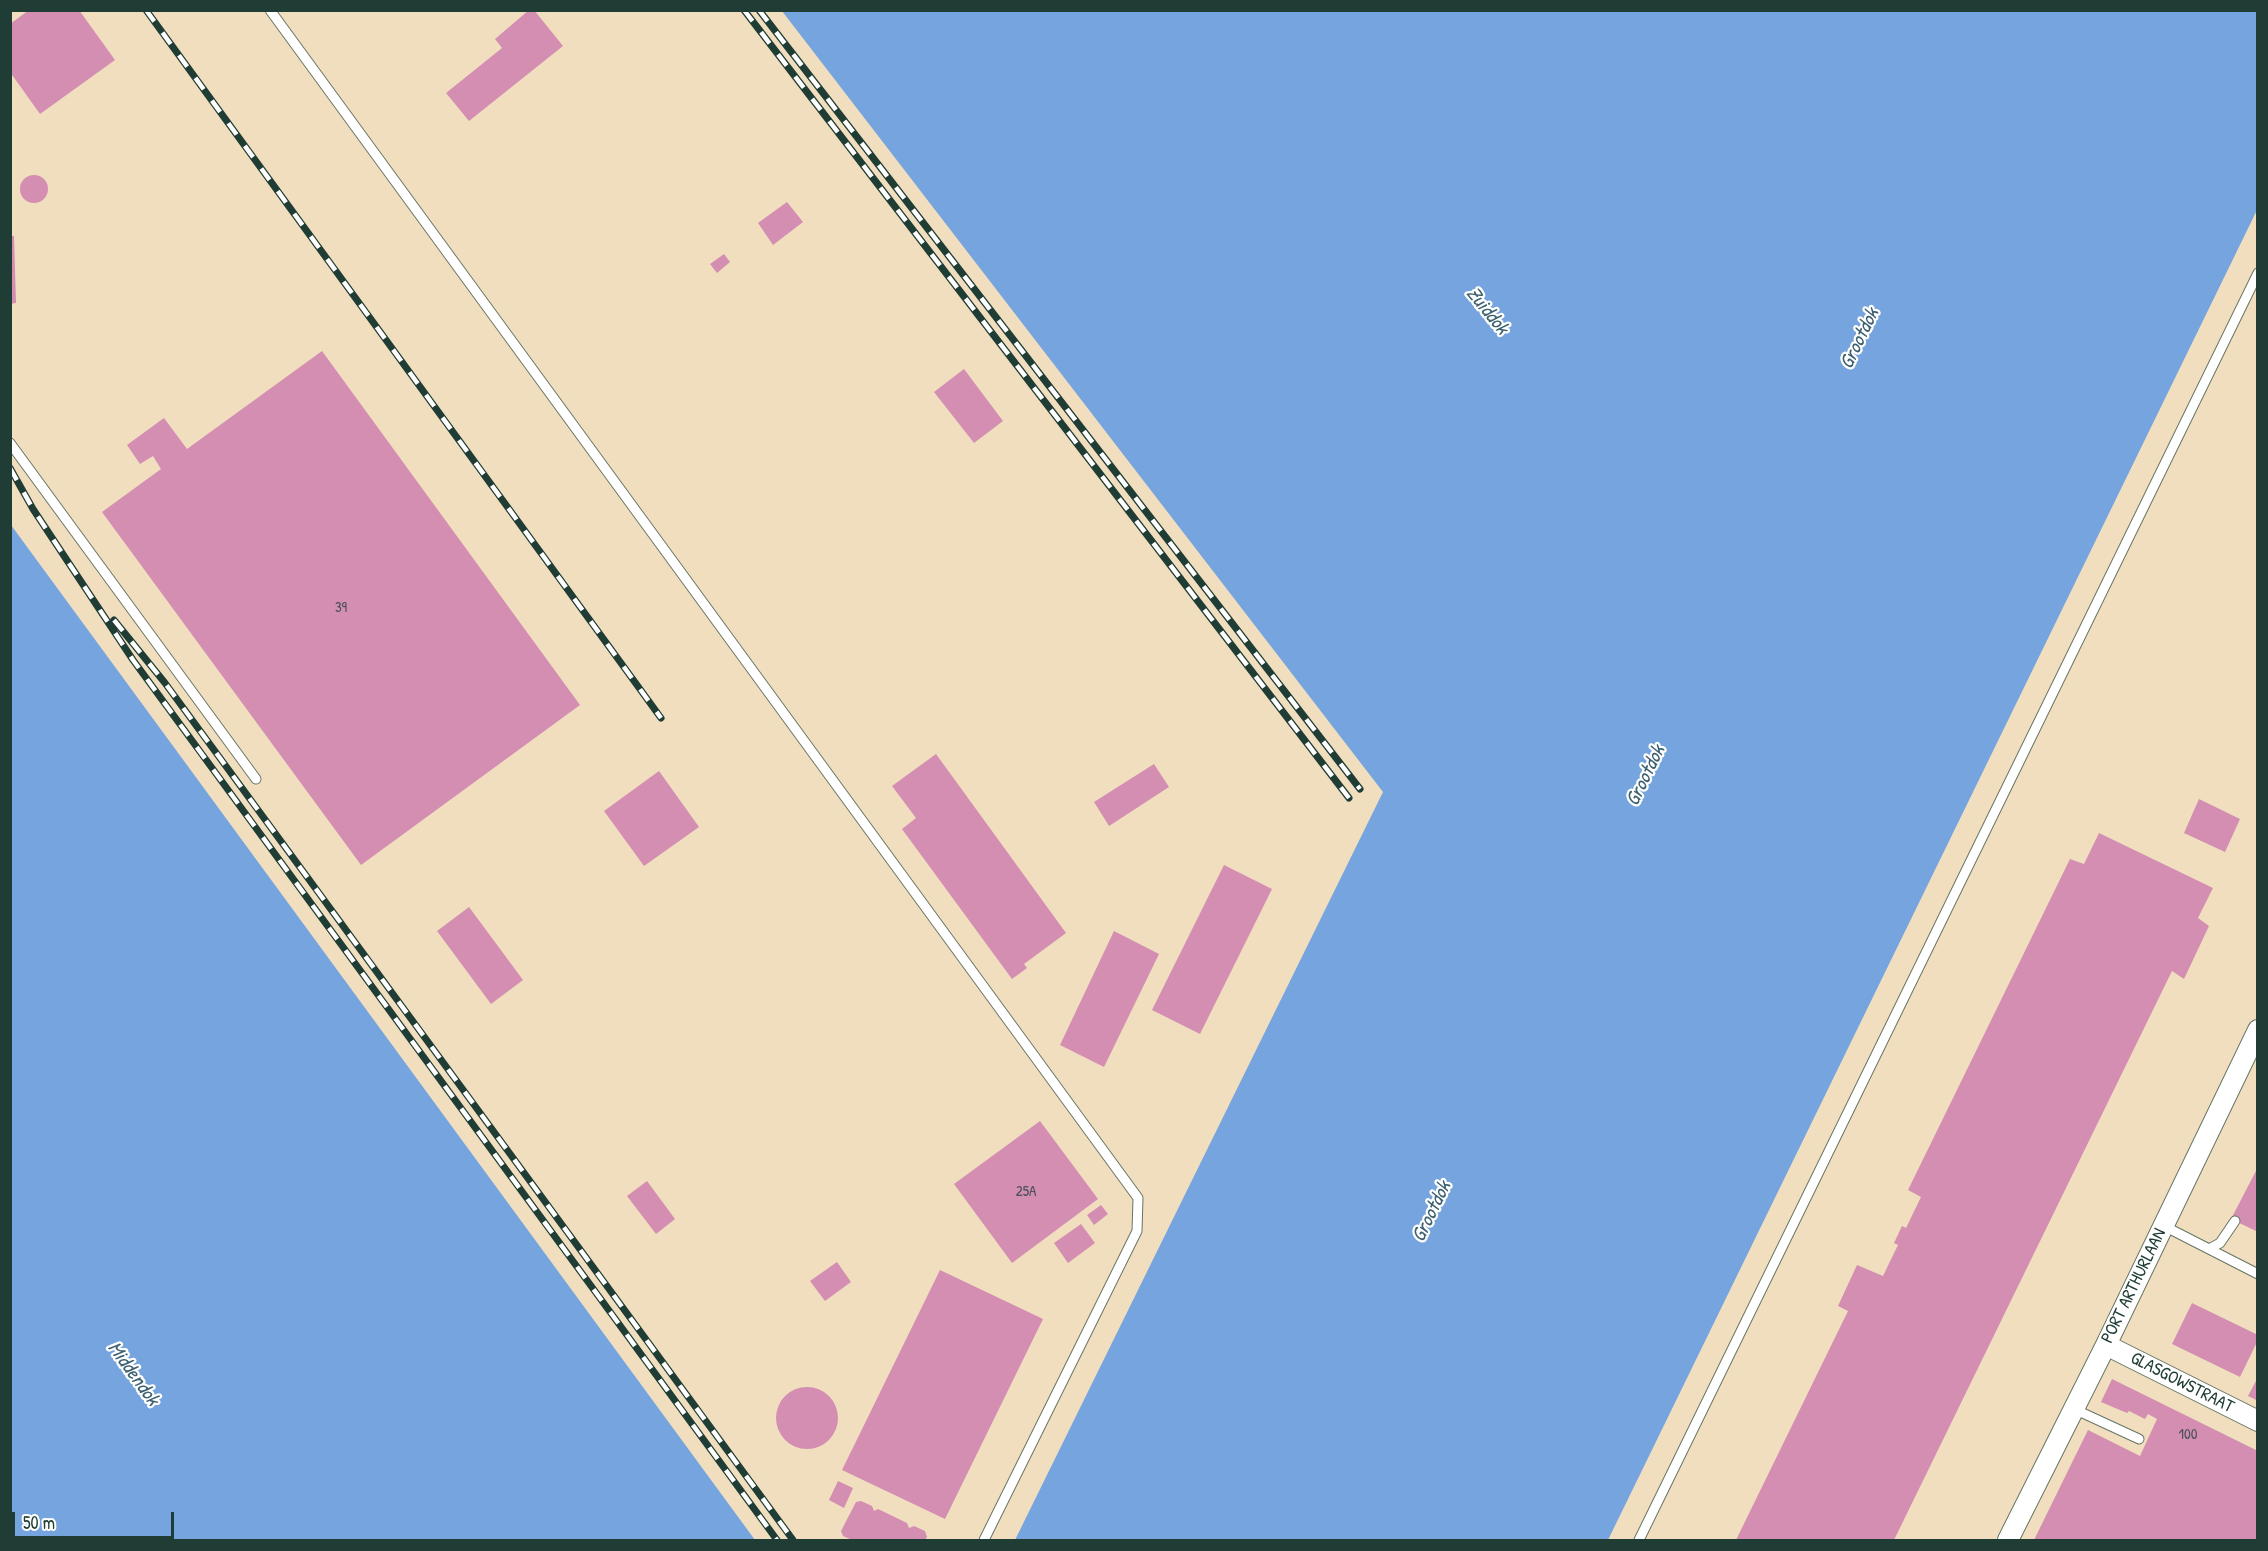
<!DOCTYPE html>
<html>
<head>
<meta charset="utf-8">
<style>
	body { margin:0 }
	#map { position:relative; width:2268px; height:1551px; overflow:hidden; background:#f0debf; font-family:"Patrick Hand",sans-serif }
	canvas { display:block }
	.frame { position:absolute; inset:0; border:12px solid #1f3d34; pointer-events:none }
	.scale { position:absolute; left:12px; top:1512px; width:162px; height:27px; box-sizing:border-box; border:3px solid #1f3d34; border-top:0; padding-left:8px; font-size:18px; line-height:21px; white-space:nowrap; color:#1f3d34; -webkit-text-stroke:4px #fff; paint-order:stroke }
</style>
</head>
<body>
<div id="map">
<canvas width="2268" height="1551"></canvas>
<div class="frame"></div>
<div class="scale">50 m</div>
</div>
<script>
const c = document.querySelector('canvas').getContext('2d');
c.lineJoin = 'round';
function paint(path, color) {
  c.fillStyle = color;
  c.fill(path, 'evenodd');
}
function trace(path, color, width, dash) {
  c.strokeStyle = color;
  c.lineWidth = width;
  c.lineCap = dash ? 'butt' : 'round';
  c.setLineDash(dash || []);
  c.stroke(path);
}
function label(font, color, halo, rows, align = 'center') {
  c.font = font + ' "Patrick Hand",sans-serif';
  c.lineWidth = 4.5;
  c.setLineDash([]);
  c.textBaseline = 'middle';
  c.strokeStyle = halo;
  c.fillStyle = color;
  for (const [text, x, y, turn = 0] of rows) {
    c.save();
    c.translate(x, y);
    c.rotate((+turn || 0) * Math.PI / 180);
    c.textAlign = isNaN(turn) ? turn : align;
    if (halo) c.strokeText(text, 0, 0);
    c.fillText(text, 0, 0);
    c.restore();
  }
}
paint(new Path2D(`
	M782,11H2257V210L1608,1540H1015L1383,792Z
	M10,525H11L755,1540H11Z`), '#75a4de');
paint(new Path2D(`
	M29,10H79L115,60L40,114L10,72V24Z
	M529,10H534L563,46L469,121L446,93L502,48L495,39Z
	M20 189a14 14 0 1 1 28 0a14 14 0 1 1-28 0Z
	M787,202L803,222L773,245L758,223Z
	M10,236H14L16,303L10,304Z
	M724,254L730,262L717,273L710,264Z
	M322,351L580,705L361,865L102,512L161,469L153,456L140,464L127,445L164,418L187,449Z
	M964,369L1003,421L974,443L934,392Z
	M936,754L1066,933L1024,964L1027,968L1012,979L902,829L916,818L892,786Z
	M1154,764L1169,787L1109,826L1094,802Z
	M659,771L699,827L644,866L604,811Z
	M2199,799L2240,819L2225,852L2184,833Z
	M2099,833L2213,888L2198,918L2209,926L2184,979L2172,971L1894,1540H1736L1848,1311L1838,1306L1857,1265L1883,1276L1898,1245L1894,1243L1902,1226L1906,1228L1921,1197L1908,1190L2070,859L2084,864Z
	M1224,865L1272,889L1200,1034L1152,1010Z
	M469,907L523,980L491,1004L437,931Z
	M1114,931L1159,954L1104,1067L1060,1045Z
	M1040,1121L1098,1199L1012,1263L954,1184Z
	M2258,1167V1232L2231,1219Z
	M647,1181L675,1219L656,1234L627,1196Z
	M1101,1205L1108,1214L1094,1225L1087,1215Z
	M1081,1224L1095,1243L1068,1263L1054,1243Z
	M837,1262L851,1282L825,1301L810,1281Z
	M940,1270L1043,1319L945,1519L842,1470Z
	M2192,1303L2258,1335V1340L2240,1377L2172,1344Z
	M2258,1377V1401L2248,1396Z
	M2112,1379L2258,1451V1540H2034L2088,1430L2140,1456L2157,1419L2148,1414L2145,1419L2129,1411L2127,1413L2101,1402Z
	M776 1418a31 31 0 1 1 62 0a31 31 0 1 1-62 0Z
	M838,1481L853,1488L844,1508L829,1500Z
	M861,1501L872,1506L874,1511L878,1509L907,1523L909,1528L914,1526L925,1531L927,1537L925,1540H852L843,1536L841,1531L856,1502Z`), '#d38eb2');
const lane = new Path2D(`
	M270,10L1138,1198L1137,1231L984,1540
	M10,443L256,779
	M2164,1226L2258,1274
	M2209,1249L2220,1243L2235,1221
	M2074,1409L2139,1439
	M1639,1540L2258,273`);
const street = new Path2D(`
	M2106,1345L2258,1421
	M2008,1540L2106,1345L2258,1030`);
trace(lane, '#687565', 11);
trace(street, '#687565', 22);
trace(lane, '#fff', 9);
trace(street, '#fff', 20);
const rail = new Path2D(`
	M146,10L661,718
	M744,10L1349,798
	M759,10L1360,789
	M10,468L33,509L133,660L777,1540
	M114,620L165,683L793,1540`);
trace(rail, '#1f3d34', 7);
trace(rail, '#fff', 4.5, [14]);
label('15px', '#4c5154', null, [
	["39",341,608],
	["25A",1026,1192],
	["100",2188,1435]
]);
label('18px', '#1f3d34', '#fff', [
	["PORT ARTHURLAAN",2134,1286,-64],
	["GLASGOWSTRAAT",2182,1383,27]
]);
label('italic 20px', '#3d6170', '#fff', [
	["Zuiddok",1487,311,51],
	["Grootdok",1860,339,-64],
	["Grootdok",1646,776,-64],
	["Grootdok",1432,1212,-64],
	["Middendok",133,1374,54]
]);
</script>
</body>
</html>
